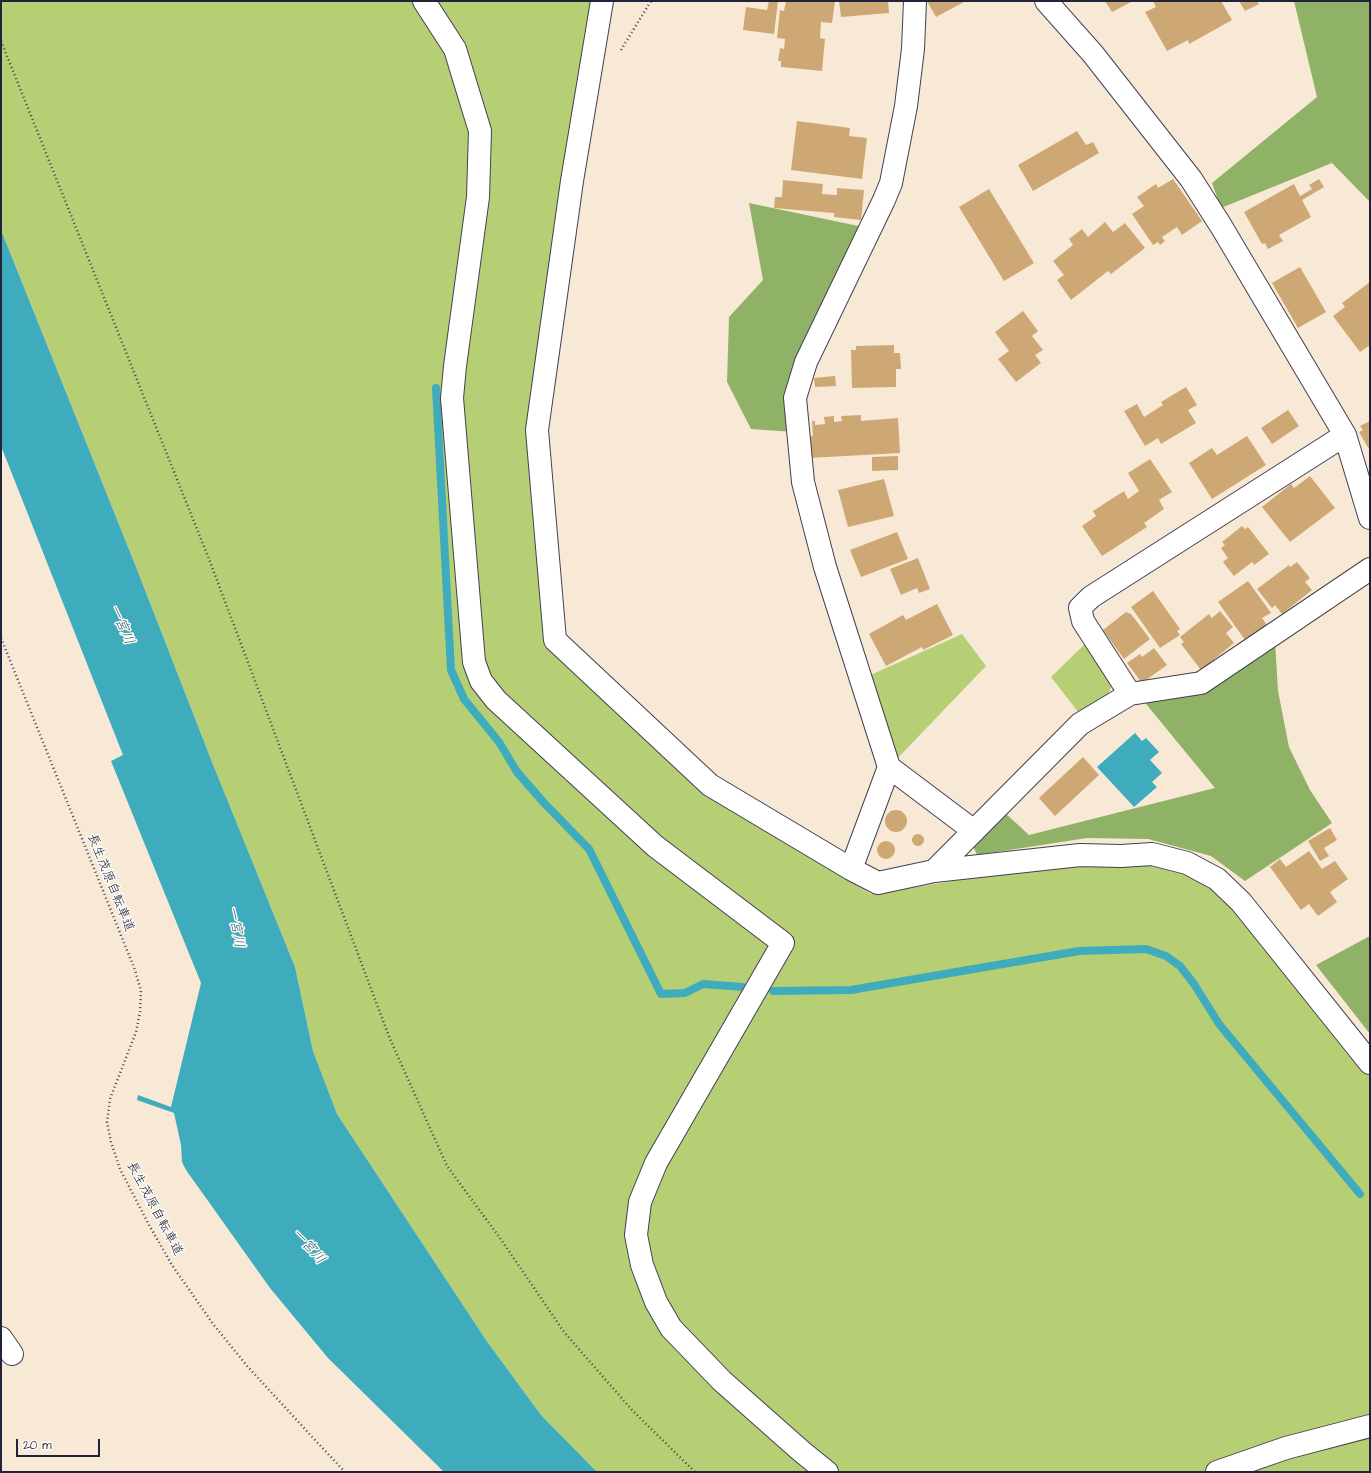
<!DOCTYPE html>
<html>
<head>
<meta charset="utf-8">
<style>
	body { margin:0 }
	#map { position:relative; width:1371px; height:1473px; overflow:hidden; background:#f8e9d6; font-family:"Architects Daughter",sans-serif }
	canvas { display:block }
	.frame { position:absolute; inset:0; border:2px solid #22223b; pointer-events:none }
	.scale { position:absolute; left:16px; top:1439px; width:84px; height:18px; box-sizing:border-box; border:2px solid #22223b; border-top:0; padding-left:5px; font-size:12px; line-height:14px; white-space:nowrap; color:#22223b; -webkit-text-stroke:3px #fdfcf7; paint-order:stroke }
</style>
</head>
<body>
<div id="map">
<canvas width="1371" height="1473"></canvas>
<div class="frame"></div>
<div class="scale">20 m</div>
</div>
<script>
const c = document.querySelector('canvas').getContext('2d');
c.lineJoin = 'round';
function paint(path, color) {
  c.fillStyle = color;
  c.fill(path, 'evenodd');
}
function trace(path, color, width, dash) {
  c.strokeStyle = color;
  c.lineWidth = width;
  c.lineCap = dash ? 'butt' : 'round';
  c.setLineDash(dash || []);
  c.stroke(path);
}
function label(font, color, halo, rows, align = 'center') {
  c.font = font + ' "Architects Daughter","Klee One",sans-serif';
  c.lineWidth = 3;
  c.setLineDash([]);
  c.textBaseline = 'middle';
  c.strokeStyle = halo;
  c.fillStyle = color;
  for (const [text, x, y, turn = 0] of rows) {
    c.save();
    c.translate(x, y);
    c.rotate((+turn || 0) * Math.PI / 180);
    c.textAlign = isNaN(turn) ? turn : align;
    if (halo) c.strokeText(text, 0, 0);
    c.fillText(text, 0, 0);
    c.restore();
  }
}
paint(new Path2D(`
	M1,1H593L528,423L545,641L705,793L871,894L1060,864L1151,860L1216,883L1370,1069V1472H597L541,1415L486,1340L337,1114L313,1051L295,967L212,762L136,567L1,230Z
	M962,634L986,666L892,764L866,677Z
	M1088,641L1112,686L1107,696L1079,713L1051,677Z`), '#b6cf75');
paint(new Path2D(`
	M1294,1H1370V202L1332,163L1221,208L1212,183L1317,97Z
	M749,203L863,227L796,378L794,432L751,429L727,382L729,317L763,280Z
	M1275,641L1278,691L1289,747L1310,790L1332,823L1245,881L1211,856L1148,839L1087,838L977,855L971,841L1003,811L1029,835L1215,788L1142,699Z
	M1370,936V1034L1316,965Z`), '#90b266');
paint(new Path2D(`
	M1,230L136,567L212,762L295,967L313,1051L337,1114L486,1340L541,1415L597,1472H444L328,1358L270,1288L186,1170L182,1162L181,1145L174,1113L137,1100L138,1095L171,1107L201,983L111,761L123,755L1,446Z
	M1135,733L1142,741L1146,738L1159,752L1150,760L1162,773L1152,782L1157,787L1134,807L1097,767Z`), '#3facbe');
trace(new Path2D(`
	M436,388L451,670L464,699L499,742L517,772L545,804L589,849L661,994L685,993L703,984L743,987
	M773,991L851,990L1079,951L1146,949L1166,956L1180,966L1194,984L1219,1024L1360,1194`), '#3facbe', 8);
paint(new Path2D(`
	M769,1H778L774,34L743,30L746,7L767,10Z
	M786,1H835L832,23L821,22L820,38L825,39L822,71L781,67V61H778L780,48L784,49L785,39L777,38L780,10L784,11Z
	M839,1H888L889,13L841,17Z
	M927,1H966L936,17Z
	M1105,1H1133L1112,12Z
	M1153,1H1221L1232,20L1189,44L1188,40L1167,51L1145,12L1156,7Z
	M1239,1H1257L1259,4L1245,11Z
	M797,121L850,128L849,136L867,138L862,179L791,170Z
	M1077,131L1086,145L1093,142L1099,153L1033,191L1018,165Z
	M1173,179L1202,221L1182,235L1177,227L1162,237L1165,241L1160,245L1158,242L1153,245L1132,214L1144,206L1137,197L1156,184L1158,188Z
	M1319,179L1324,187L1302,200L1311,217L1279,235L1283,241L1268,249L1265,243L1262,244L1244,212L1294,184L1300,196L1312,189L1309,185Z
	M783,180L823,184L822,194L837,195V188L864,190L861,220L834,217V213L774,208L775,197H782Z
	M989,189L1034,263L1004,281L959,207Z
	M1105,222L1113,232L1125,223L1145,248L1111,274L1108,271L1071,300L1057,280L1064,275L1053,261L1073,245L1069,239L1082,229L1088,237Z
	M1300,267L1326,312L1298,328L1272,283Z
	M1370,282V345L1360,352L1333,316L1345,307L1342,303Z
	M1023,311L1038,331L1032,336L1043,350L1035,355L1041,363L1016,382L998,359L1009,351L995,332Z
	M894,345V353H900L901,369H896V387L852,388L851,350H856V346Z
	M835,376L836,386L815,387L814,378Z
	M1186,387L1197,405L1188,410L1196,423L1161,444L1158,438L1145,446L1124,411L1137,404L1144,417L1163,405L1161,402Z
	M1288,410L1299,426L1272,444L1261,428Z
	M861,415V421L898,418L900,453L809,458L808,437L813,436L812,421H815V425L825,424L824,417L834,416V422L842,421L841,416Z
	M1370,421V451L1359,432L1363,430L1360,426Z
	M1247,436L1266,465L1212,499L1189,463L1212,448L1217,455Z
	M898,456V470L872,471V457Z
	M1150,459L1172,492L1159,500L1164,509L1144,523L1147,527L1102,556L1082,526L1096,516L1093,511L1124,491L1128,499L1139,491L1128,473Z
	M1310,476L1335,508L1290,542L1262,507L1291,484L1294,488Z
	M884,479L894,516L848,527L838,490Z
	M1242,526L1245,529L1248,527L1269,554L1254,565L1252,562L1234,576L1223,562L1228,558L1221,548L1225,545L1222,542Z
	M897,532L908,559L861,577L850,550Z
	M918,558L930,589L919,593L917,588L901,595L890,569Z
	M1297,562L1310,578L1305,582L1312,590L1282,614L1275,605L1272,608L1257,589L1289,565L1290,567Z
	M1248,581L1271,613L1262,618L1267,625L1245,640L1218,602Z
	M1153,591L1180,629L1177,631L1180,635L1160,648L1131,607Z
	M937,604L953,635L923,650L922,647L886,666L869,634L903,615L906,620Z
	M1220,611L1233,627L1226,633L1234,643L1201,670L1181,644L1184,642L1180,637L1209,614L1212,618Z
	M1126,612L1131,614L1150,639L1124,659L1103,630Z
	M1154,648L1167,665L1142,683L1127,663L1140,654L1142,657Z
	M1083,757L1099,775L1055,816L1039,798Z
	M885 821a11 11 0 1 1 22 0a11 11 0 1 1-22 0Z
	M1330,828L1337,840L1324,848L1329,856L1320,861L1308,841Z
	M912 840a6 6 0 1 1 12 0a6 6 0 1 1-12 0Z
	M877 850a9 9 0 1 1 18 0a9 9 0 1 1-18 0Z
	M1309,851L1322,869L1335,861L1348,879L1330,892L1337,902L1318,916L1309,904L1301,910L1270,867L1280,859L1286,867Z`), '#cda874');
const minor = new Path2D(`
	M424,1L455,49L480,131L478,197L455,366L452,398L474,662L481,681L496,700L655,846L783,943L656,1163L640,1202L636,1235L642,1265L656,1302L671,1328L722,1381L801,1451L827,1472
	M602,1L572,181L537,430L555,640L710,785L851,869L878,883L934,871L1080,855L1121,856L1152,854L1187,863L1217,879L1241,902L1370,1063
	M1046,1L1093,54L1191,179L1221,226L1345,435L1370,518
	M1130,694L1083,621L1080,608L1091,597L1345,435
	M889,767L974,831
	M851,869L889,767L825,567L803,482L795,398L806,362L884,200L891,183L906,106L913,49L915,1
	M934,871L1080,724L1130,694L1201,683L1370,569
	M1,1338L12,1354
	M1217,1472L1286,1448L1370,1426`);
trace(minor, '#424052', 24);
trace(new Path2D(`
	M1,41L209,559L390,1039L447,1166L500,1238L564,1332L632,1410L695,1472
	M621,50L651,1
	M1,638L135,970L141,991L140,1012L136,1032L110,1099L107,1122L111,1142L120,1169L149,1225L172,1265L213,1324L248,1367L315,1440L345,1472`), '#424052', 2.5, [1, 3]);
trace(minor, '#fff', 22);
label('13px', '#22223b', '#fdfcf7', [
	["長生茂原自転車道",110,883,68],
	["長生茂原自転車道",154,1209,62]
]);
label('italic 14px', '#2f6076', '#fdfcf7', [
	["一宮川",121,625,67],
	["一宮川",235,927,80],
	["一宮川",308,1247,48]
]);
</script>
</body>
</html>
